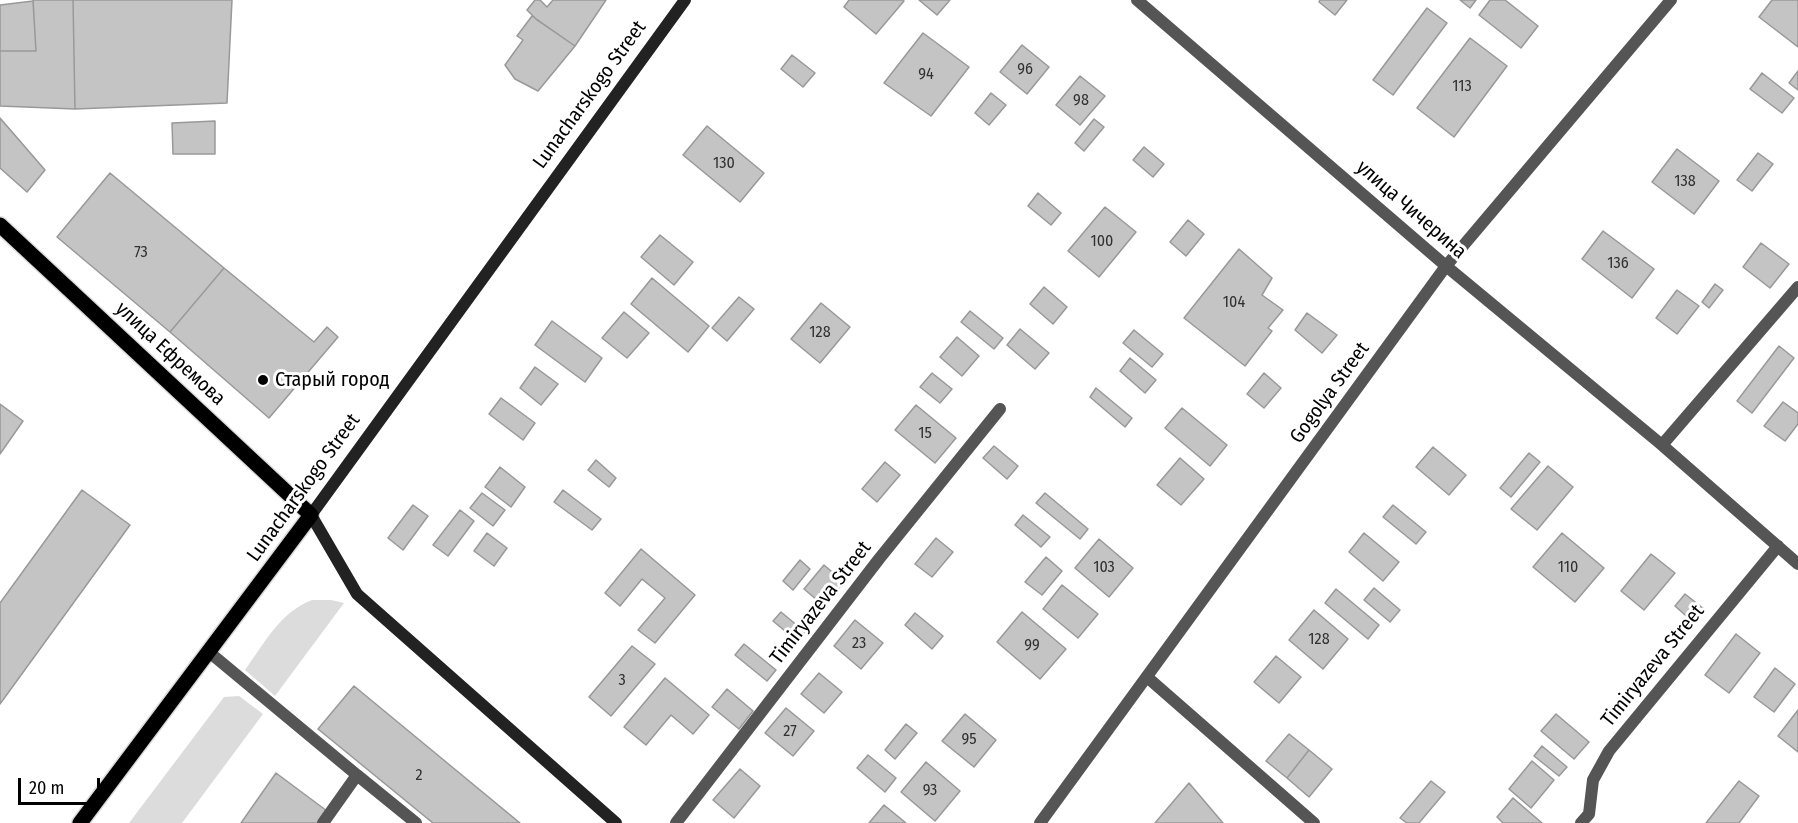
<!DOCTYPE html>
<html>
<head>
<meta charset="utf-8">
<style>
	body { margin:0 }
	#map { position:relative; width:1798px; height:823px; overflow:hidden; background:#fff; font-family:"Fira Sans Condensed",sans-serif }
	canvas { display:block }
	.scale { position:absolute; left:18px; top:778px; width:82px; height:27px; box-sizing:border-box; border:3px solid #000; border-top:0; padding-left:8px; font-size:18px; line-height:21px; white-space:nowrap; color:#000; -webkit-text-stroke:4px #fff; paint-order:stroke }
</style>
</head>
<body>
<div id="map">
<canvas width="1798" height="823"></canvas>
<div class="scale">20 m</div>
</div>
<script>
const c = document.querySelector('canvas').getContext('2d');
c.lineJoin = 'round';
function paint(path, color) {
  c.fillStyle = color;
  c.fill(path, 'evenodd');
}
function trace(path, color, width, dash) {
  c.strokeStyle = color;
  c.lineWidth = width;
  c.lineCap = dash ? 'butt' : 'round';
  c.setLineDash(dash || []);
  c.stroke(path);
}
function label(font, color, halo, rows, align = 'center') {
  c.font = font + ' "Fira Sans Condensed",sans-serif';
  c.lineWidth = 6;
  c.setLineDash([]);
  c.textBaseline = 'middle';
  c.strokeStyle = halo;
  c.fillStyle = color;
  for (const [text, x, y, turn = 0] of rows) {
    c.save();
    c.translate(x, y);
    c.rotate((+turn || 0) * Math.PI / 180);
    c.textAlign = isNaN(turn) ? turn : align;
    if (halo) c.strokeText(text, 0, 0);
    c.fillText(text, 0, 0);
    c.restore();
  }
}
paint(new Path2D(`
	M312,600H331L344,603L275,696L245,670C264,644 280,612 312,600Z
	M239,696L263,714L182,823H129L224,697Z`), '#dcdcdc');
const building = new Path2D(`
	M33,0H73L75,109L0,106V51H36Z
	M73,0H232L227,103L75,109Z
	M535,0H540L547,7L553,0H606L575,46L537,20L527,10Z
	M849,0H903L904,1L876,34L844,7Z
	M919,0H950L937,15Z
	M1320,0H1347L1335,15L1319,2Z
	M1460,0H1476L1470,8Z
	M1490,0H1505L1538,26L1521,48L1479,15Z
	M1772,0H1798V47L1759,17Z
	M33,1L36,51H0V5Z
	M1427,8L1447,23L1393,95L1373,80Z
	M532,16L575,46L538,91L515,79L505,65L523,40L517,36Z
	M923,33L969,67L931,116L884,83Z
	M1470,38L1507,66L1454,137L1417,108Z
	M1022,45L1049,67L1027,94L1000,72Z
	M792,55L815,73L803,87L781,69Z
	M1798,71V90L1789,83Z
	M1762,73L1794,98L1782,113L1750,89Z
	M1080,76L1105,96L1080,125L1056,105Z
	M991,93L1006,105L989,125L975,113Z
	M0,118L45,170L27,192L0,168Z
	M1094,119L1104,127L1084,151L1075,143Z
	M215,121V154H173L172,123Z
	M707,126L764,173L740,202L683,155Z
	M1144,147L1164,164L1153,177L1133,160Z
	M1677,149L1719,181L1694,214L1652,182Z
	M1758,153L1773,164L1752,191L1737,180Z
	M110,173L224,268L170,332L57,237Z
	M1038,193L1061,213L1051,225L1028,206Z
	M1105,207L1136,232L1099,277L1068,251Z
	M1188,220L1204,234L1186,256L1170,242Z
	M1603,231L1654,269L1632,298L1582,259Z
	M660,235L693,262L674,285L641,257Z
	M1761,243L1789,264L1770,288L1743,267Z
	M1239,249L1272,278L1262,295L1283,310L1268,328L1272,331L1245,366L1184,318Z
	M224,268L314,342L327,327L338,337L269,418L170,332Z
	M652,278L709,326L688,352L631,304Z
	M1715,284L1723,290L1709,308L1702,302Z
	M1044,287L1067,307L1053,324L1030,304Z
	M1677,290L1699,306L1677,334L1656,318Z
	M739,297L754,309L727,341L712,328Z
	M821,303L850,327L820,363L791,339Z
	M970,311L1003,338L994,349L961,322Z
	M624,312L649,333L627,358L602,338Z
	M1307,313L1337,335L1322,353L1295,330Z
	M552,321L602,358L585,382L535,345Z
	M1020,329L1049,353L1035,369L1007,345Z
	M1134,330L1163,354L1152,367L1123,343Z
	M957,337L979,356L962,376L940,357Z
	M1779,346L1794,358L1752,413L1737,401Z
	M1130,358L1156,380L1145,393L1120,371Z
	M535,367L558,384L541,405L520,388Z
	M932,373L952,389L940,403L920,387Z
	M1264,373L1281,388L1264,408L1247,394Z
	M1096,388L1132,418L1125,427L1090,397Z
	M501,398L535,423L523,440L489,414Z
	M1783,402L1798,413V424L1785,441L1764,426Z
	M0,404L23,421L0,454Z
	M916,405L956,438L935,463L895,430Z
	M1182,408L1227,445L1210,466L1165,428Z
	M994,446L1018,466L1007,479L983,458Z
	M1433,447L1466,475L1449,495L1416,467Z
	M1529,453L1540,462L1511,497L1500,488Z
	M1180,458L1204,479L1181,505L1157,485Z
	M596,460L616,478L609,487L588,470Z
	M885,462L900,475L877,502L862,489Z
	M1548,466L1573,487L1537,530L1511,509Z
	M500,467L525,487L511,507L485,487Z
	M82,490L130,525L0,704V603Z
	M563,490L601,519L592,530L554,502Z
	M482,493L505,510L493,526L470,508Z
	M1045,493L1088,529L1080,539L1036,503Z
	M413,505L428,516L403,550L388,538Z
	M1393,505L1426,532L1416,544L1383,517Z
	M460,510L474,521L448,556L433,545Z
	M1023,515L1050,537L1041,547L1015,525Z
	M487,533L507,548L494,566L474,551Z
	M1364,533L1399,562L1383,581L1349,552Z
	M1562,533L1604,568L1575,602L1533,567Z
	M936,538L953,552L932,577L915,564Z
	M1099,539L1133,568L1109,597L1075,568Z
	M641,549L695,595L655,643L638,630L665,598L642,579L620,606L605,593Z
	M1651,554L1675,573L1644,610L1621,591Z
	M1046,557L1062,571L1042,595L1025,582Z
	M800,560L810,569L793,590L783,581Z
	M824,565L844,582L824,606L804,589Z
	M1062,585L1098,614L1078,638L1043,609Z
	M1374,588L1400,610L1390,622L1364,600Z
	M1336,589L1379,625L1368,639L1325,603Z
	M1685,594L1704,609L1693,622L1675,606Z
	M1314,610L1348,639L1323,669L1289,640Z
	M781,612L805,632L797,641L773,621Z
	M1022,612L1066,649L1040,679L997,642Z
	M915,613L943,636L932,649L905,625Z
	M855,620L883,643L861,669L834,646Z
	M1736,634L1760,653L1729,693L1705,675Z
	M744,644L776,670L767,681L735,655Z
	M632,646L655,664L611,716L589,697Z
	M1276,656L1301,677L1279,703L1254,682Z
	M1775,668L1795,684L1774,712L1754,697Z
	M819,673L842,692L824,713L801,694Z
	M665,678L709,715L693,734L671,715L646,745L624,727Z
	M354,686L520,823H433L318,729Z
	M727,689L753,711L739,729L712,707Z
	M786,708L814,731L793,756L765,733Z
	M1798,710V752L1778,736Z
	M965,714L996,740L974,767L942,741Z
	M1556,714L1589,742L1574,759L1541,731Z
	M906,724L917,733L895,759L885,750Z
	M1289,734L1309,750L1287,778L1266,761Z
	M1542,746L1567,767L1559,776L1534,756Z
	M1309,750L1332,769L1309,797L1287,778Z
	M868,755L896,778L885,792L857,768Z
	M1532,761L1554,780L1531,808L1509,789Z
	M926,762L960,791L935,821L901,792Z
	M740,769L760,786L734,818L713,800Z
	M276,773L327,811L318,823H241Z
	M1431,781L1445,792L1419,823H1407L1400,818Z
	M1739,781L1759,796L1739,823H1706Z
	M1189,783L1223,823H1155Z
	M1513,798L1542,823H1503L1497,817Z
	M884,805L906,823H869Z`);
paint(building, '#c4c4c4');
trace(building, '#999', 1.5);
const primary = new Path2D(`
	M0,225L311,515L80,823`);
trace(primary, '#dbdbdb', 18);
trace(new Path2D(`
	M209,652L357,775L323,823
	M1147,677L1314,823
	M357,775L416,823`), '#555', 12);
trace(new Path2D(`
	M1137,0L1446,266L1662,445L1798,564
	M1662,445L1798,287
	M676,823L879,559L1000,409
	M1040,823L1446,266L1671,0
	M1581,823L1589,814L1593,780L1609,751L1778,546`), '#555', 12);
trace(new Path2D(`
	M616,823L357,594L311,515L685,0`), '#222', 12);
trace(primary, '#000', 15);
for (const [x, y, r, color] of [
	[263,380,6,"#000"]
]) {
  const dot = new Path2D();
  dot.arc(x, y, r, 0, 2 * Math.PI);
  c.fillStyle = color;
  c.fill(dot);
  trace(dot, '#fff', 2);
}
label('16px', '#313131', null, [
	["96",1025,70],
	["94",926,75],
	["113",1462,87],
	["98",1081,101],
	["130",724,164],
	["138",1685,182],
	["100",1102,242],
	["73",141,253],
	["136",1618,264],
	["104",1234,303],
	["128",820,333],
	["15",925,434],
	["103",1104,568],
	["110",1568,568],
	["128",1319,640],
	["23",859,644],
	["99",1032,646],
	["3",622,681],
	["27",790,732],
	["95",969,740],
	["2",419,776],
	["93",930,791]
]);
label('20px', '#000', '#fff', [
	["Lunacharskogo Street",590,95,-54],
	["улица Чичерина",1411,210,41],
	["улица Ефремова",170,354,43],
	["Gogolya Street",1330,393,-54],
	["Lunacharskogo Street",304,488,-54],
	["Timiryazeva Street",821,603,-52],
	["Timiryazeva Street",1653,666,-51]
]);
label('20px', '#000', '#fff', [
	["Старый город",275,380]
], 'left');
</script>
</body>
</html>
